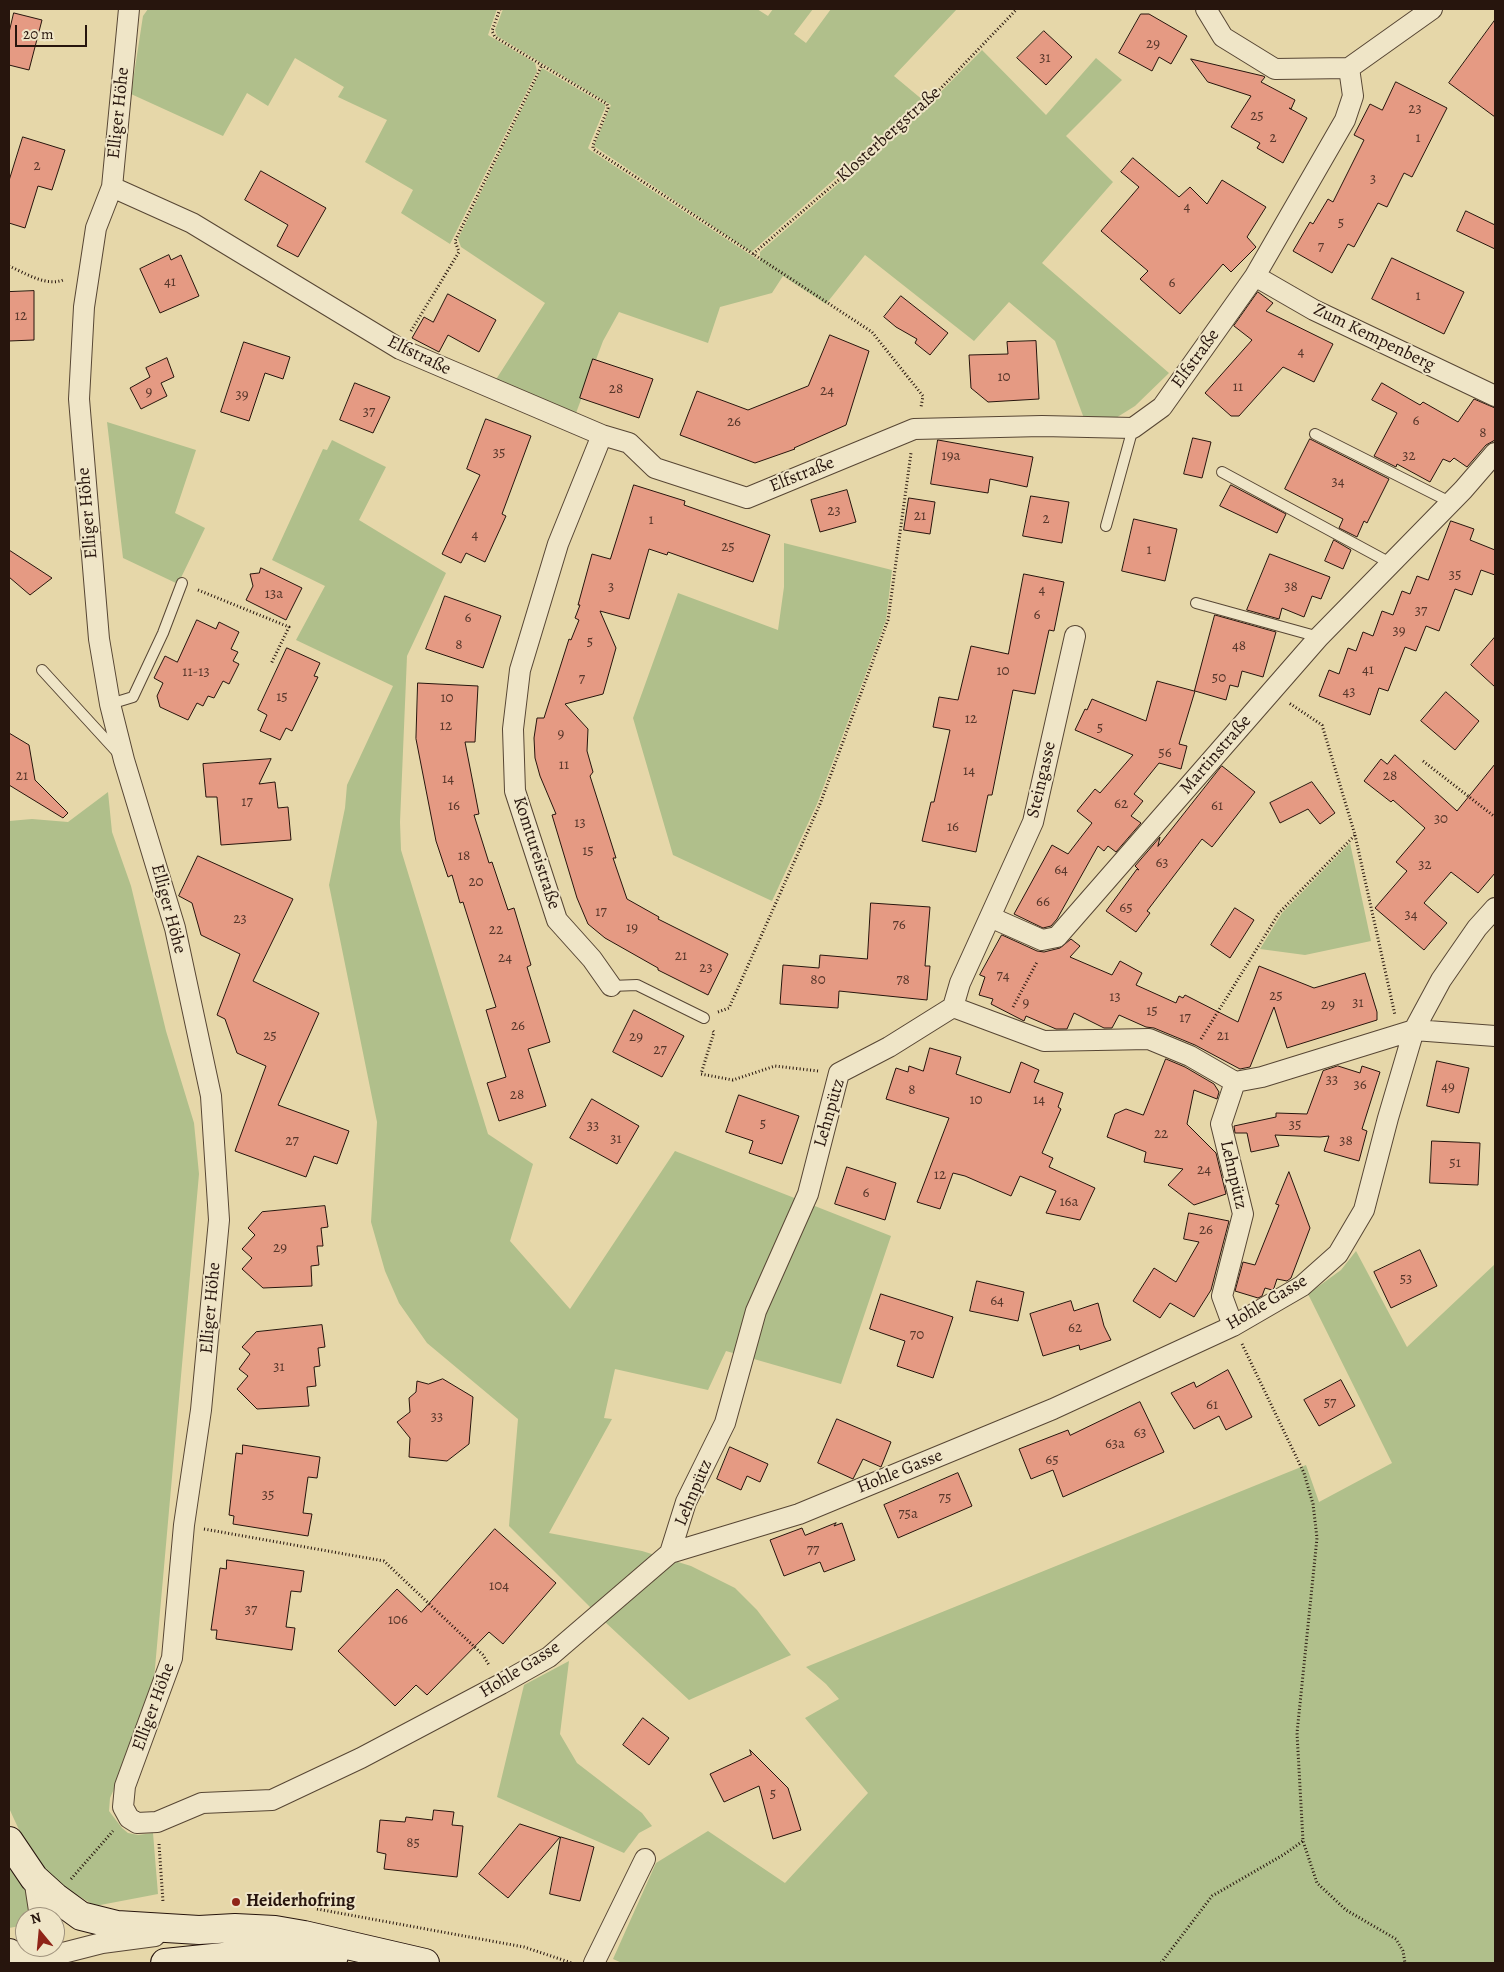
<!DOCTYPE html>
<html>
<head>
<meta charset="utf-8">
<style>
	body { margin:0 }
	#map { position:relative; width:1504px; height:1972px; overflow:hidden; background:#e6d7a9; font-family:Alegreya,serif }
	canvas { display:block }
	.frame { position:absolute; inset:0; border:10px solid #27150d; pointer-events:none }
	.north { position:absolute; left:15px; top:1907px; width:50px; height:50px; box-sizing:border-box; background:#efe5c7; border:1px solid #9f927d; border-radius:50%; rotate:343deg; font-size:14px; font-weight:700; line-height:20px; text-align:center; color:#27150d }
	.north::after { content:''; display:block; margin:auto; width:18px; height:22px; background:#8f2418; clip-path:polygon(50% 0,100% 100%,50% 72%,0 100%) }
	.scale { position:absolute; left:15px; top:25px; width:72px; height:22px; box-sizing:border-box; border:2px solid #27150d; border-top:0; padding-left:6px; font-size:15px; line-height:18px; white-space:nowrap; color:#27150d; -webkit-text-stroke:4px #efe5c7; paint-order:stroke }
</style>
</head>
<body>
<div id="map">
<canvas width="1504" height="1972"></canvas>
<div class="frame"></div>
<div class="north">N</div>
<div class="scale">20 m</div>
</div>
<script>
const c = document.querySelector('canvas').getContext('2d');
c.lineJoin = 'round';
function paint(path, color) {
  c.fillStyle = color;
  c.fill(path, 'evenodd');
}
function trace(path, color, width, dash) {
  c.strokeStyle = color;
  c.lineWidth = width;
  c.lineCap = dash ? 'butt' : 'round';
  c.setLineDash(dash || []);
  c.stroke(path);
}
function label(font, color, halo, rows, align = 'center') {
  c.font = font + ' Alegreya,serif';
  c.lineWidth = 4;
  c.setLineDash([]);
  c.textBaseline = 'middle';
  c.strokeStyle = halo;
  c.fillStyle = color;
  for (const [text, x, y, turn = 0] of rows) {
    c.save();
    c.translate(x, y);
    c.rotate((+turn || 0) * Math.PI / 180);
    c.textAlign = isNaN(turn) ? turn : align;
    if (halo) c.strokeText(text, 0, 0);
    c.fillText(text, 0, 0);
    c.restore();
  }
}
paint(new Path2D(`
	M148,9H497L488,35L535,63L537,71L450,244L401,213L413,190L365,162L387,120L338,97L344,87L295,58L268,106L247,93L223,136L131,94L143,16Z
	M503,9H757L768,16L773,9H813L794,34L806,43L831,9H957L894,76L924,101L751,252L594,146L611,105L497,36L495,30Z
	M982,50L1046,115L1096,58L1122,80L1066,136L1113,182L1042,263L1169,373L1135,406L1111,421H1085L1055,341L1009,302L974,341L865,255L826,304L783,276L772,293L720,307L708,343L619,312L603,341L576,413L495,381L545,303L461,247L458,239L542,68L605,105V108L588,148L590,150L760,261V252L922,111Z
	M107,422L196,450L175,513L205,528L178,584L123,558Z
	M332,440L386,467L359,520L446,573L407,656L400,822L401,850L488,1134L533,1164L510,1241L570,1309L675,1151L891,1236L841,1384L726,1351L708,1390L615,1369L604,1418L612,1419L549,1533L642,1551L691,1566L735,1588L757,1610L791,1655L689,1700L605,1622L509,1526L518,1419L427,1343L399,1303L385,1271L371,1222L377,1122L329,885L345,808L347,785L393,686L296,640L325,586L272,560L323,449L327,450Z
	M784,543L892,570L886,620L817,804L772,901L673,855L633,718L678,593L778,630L784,587Z
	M108,792L112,832L131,886L166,1031L194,1123L199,1174L154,1679L134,1744L110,1798L109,1811L122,1828L128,1833L138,1835L153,1833L158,1894L95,1906C80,1896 65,1889 52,1878C32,1860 20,1832 9,1808V821L32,819L68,822Z
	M1350,843L1371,941L1305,955L1260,949L1282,913Z
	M1356,1251L1407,1347L1495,1264V1963H622L613,1959L656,1863L708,1831L785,1883L868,1793L805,1718L839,1699L826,1684L806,1667L1306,1465L1319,1502L1392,1463L1308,1294L1341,1270Z
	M569,1661L560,1734L577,1763L642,1813L652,1826L639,1833L624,1853L497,1797L524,1685Z
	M9,1854L25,1880L31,1917H25V1925L9,1928Z`), '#b0bf8b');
const building = new Path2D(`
	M14,13L42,20L29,70L9,65V33Z
	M1141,14H1149L1187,36L1171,64L1159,57L1152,71L1119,53Z
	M1495,20V117L1449,83Z
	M1044,31L1072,57L1046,85L1017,58Z
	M1191,59L1263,76L1265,77L1261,82L1295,100L1291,109L1289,108L1307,118L1283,163L1257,148L1260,143L1231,127L1251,96L1208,82Z
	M1396,82L1447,108L1412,177L1404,173L1387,207L1378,203L1354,247L1348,244L1332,273L1293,251L1310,222L1313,224L1328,199L1333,202L1364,140L1354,135L1370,104L1382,110Z
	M23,137L65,150L52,190L38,186L25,228L9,223V181Z
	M1133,158L1179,197L1190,187L1207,204L1222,180L1266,207L1247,237L1256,247L1231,272L1223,264L1180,314L1140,279L1148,271L1101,231L1139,187L1121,172Z
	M261,171L326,208L298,257L277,246L288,225L245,200Z
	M1466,211L1495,225V249L1457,231Z
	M169,255L171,260L181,255L199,296L160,313L140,269Z
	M1392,258L1464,292L1444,334L1372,299Z
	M34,291V340L9,341V292Z
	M1258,292L1273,303L1266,311L1333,344L1314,382L1283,367L1239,416H1231L1205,393L1252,340L1234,326Z
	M448,294L496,320L479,352L448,335L439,352L412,338L424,317L433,322Z
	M901,296L948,333L930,355L915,343L917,339L896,327L884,317Z
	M830,335L869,351L846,425L794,448L795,449L755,463L680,435L697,391L748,410L808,386Z
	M1036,341L1039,399L988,402L971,388L969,355L1008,354L1007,342Z
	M244,342L290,357L283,379L265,373L249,421L221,412Z
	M167,358L174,377L161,383L167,396L141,409L130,388L150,377L146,368Z
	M593,359L653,379L639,418L580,398Z
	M355,383L390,397L373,433L340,420Z
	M1382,383L1420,405L1423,402L1458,422L1474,399L1495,408V440L1486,445L1467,467L1454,458L1450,462L1443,459L1430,482L1397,464L1396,467L1374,456L1397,413L1372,400Z
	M486,419L531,436L502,514L506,516L485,562L466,553L461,563L442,554L480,475L467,469Z
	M1193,438L1211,442L1202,478L1184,474Z
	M1310,439L1389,479L1367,523L1364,521L1357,537L1339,528L1343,519L1285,489Z
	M938,440L1033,457L1027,487L990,479L988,493L931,484Z
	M634,485L685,501L684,505L770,535L753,582L668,552L667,555L649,549L629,619L600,611L616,648L603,694L565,704L588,729L587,751L593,772L590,776L616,858H613L627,899L659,917L658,919L728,954L708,995L658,970V968L605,938L588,924L577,898L552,815L556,814L540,776L535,758L534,738L537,718H544L569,639L571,640L579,620L575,618L580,605H578L592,554L610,559Z
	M1231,485L1286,514L1277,533L1220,506Z
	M847,490L856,522L820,532L811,500Z
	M1031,496L1069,502L1062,543L1023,536Z
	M909,498L935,502L930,534L904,530Z
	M1134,519L1177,529L1165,581L1122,571Z
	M1451,521L1474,529L1470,540L1495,550V575L1481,570L1472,595L1455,589L1439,631L1426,626L1416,651L1405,647L1388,691L1379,688L1370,715L1319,696L1329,670L1339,674L1348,648L1356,651L1363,632L1373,636L1382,611L1393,615L1402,591L1410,594L1417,576L1428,580Z
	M1334,540L1351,550L1343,569L1325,561Z
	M9,550L52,578L30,595L9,577Z
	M1270,554L1330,577L1321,599L1312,596L1304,617L1282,608L1279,619L1247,610Z
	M261,568L302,588L286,620L246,600L253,586L250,574L259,573Z
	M1024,574L1064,582L1054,631L1049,630L1035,694L1013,690L992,795H988L976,852L922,841L931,802H934L950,730L933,727L939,697L958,700L971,646L1008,654Z
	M445,596L501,616L483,668L426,649Z
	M1215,615L1276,632L1263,677L1242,671L1238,687L1230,685L1226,700L1195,691L1179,744L1187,746L1181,769L1159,763L1134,794L1143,801L1131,816L1141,823L1116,852L1108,846L1104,851L1098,846L1057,919L1051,926L1043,928L1014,914L1052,845L1068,854L1092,823L1077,811L1095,789L1100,793L1133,755L1075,730L1085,709L1087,710L1092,699L1146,721L1157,681L1194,691Z
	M197,620L216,629L219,622L239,632L231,649L238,652L233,661L239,664L229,684L223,681L214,698L208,696L203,706L197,703L188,720L160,707L157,696L163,683L154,678L165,656L177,662Z
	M1495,637V687L1471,665Z
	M287,648L320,663L314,676L318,677L292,731L286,728L280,740L260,731L267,715L258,710Z
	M418,683L478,686L475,742H465L479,814L474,815L489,863L492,862L508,910L514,908L531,965L527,967L550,1042L528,1049L546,1106L499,1121L487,1083L506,1077L486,1010L496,1007L463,902L460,903L452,875L448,877L436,841L416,739Z
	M1446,692L1479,721L1455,750L1421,721Z
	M9,733L29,745L35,780L68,813L63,818L9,785Z
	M1395,755L1457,811L1495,764V873L1478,893L1451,872L1424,903L1447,923L1424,950L1375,908L1407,871L1396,862L1425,828L1393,800L1391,802L1364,781L1381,759L1387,764Z
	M271,759L259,784L275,782L278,808L288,807L291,840L221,845L217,797H206L203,764Z
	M1222,766L1255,792L1212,847L1202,839L1147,911L1150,913L1136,932L1106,911L1137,869L1139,870L1135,866L1160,837L1158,846Z
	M1312,782L1335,813L1320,824L1308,809L1280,823L1270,803Z
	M198,856L293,899L253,981L319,1013L278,1105L349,1131L337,1164L314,1156L306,1177L235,1151L266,1066L237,1053L225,1019L217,1015L240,954L201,935L192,903L179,896Z
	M871,903L930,907L925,966H930L927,1000L839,991L838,1008L780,1004L783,965L819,968L820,955L867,959Z
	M1235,908L1254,920L1230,958L1211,945Z
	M1002,935L1037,951L1044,952L1060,948L1071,939L1080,946L1070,957L1112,975L1120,961L1142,973L1136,985L1176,1003L1179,996L1183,998L1185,995L1238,1022L1259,966L1314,988L1365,973L1377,1012V1020L1287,1048L1274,1007L1250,1067L1240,1069L1195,1045L1154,1028L1146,1027L1119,1015L1112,1028H1104L1074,1013L1067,1029H1056L1026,1016L1024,1021L991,1004L993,999L979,995L985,977L980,975Z
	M634,1010L684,1036L662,1077L613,1052Z
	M930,1048L961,1057L956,1074L1010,1093L1021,1062L1039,1070L1034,1082L1063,1093L1058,1107L1061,1109L1042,1153L1053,1158L1049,1167L1095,1188L1080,1220L1046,1213L1056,1191L1020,1176L1011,1196L965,1176L953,1173L940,1209L917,1202L949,1118L886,1099L896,1068L908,1072L909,1066L923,1071Z
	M1166,1059L1185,1067L1214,1084L1219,1092L1217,1099L1194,1090L1187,1124L1216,1153L1226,1194L1194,1205L1168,1185L1183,1169L1144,1162L1146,1152L1107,1137L1115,1114L1126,1109L1143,1115Z
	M1437,1061L1469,1068L1459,1113L1427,1106Z
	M1338,1066L1360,1073L1362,1066L1380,1072L1362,1129L1367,1131L1359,1161L1324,1151L1329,1136L1320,1137L1275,1135L1279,1146L1251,1152L1247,1133H1235L1234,1126L1276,1117V1113L1307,1114L1323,1071Z
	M739,1095L799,1116L782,1164L749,1153L753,1141L726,1132Z
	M592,1099L639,1126L617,1164L570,1138Z
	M1432,1141L1480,1143L1478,1185L1430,1183Z
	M847,1167L896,1183L885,1220L835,1204Z
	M1289,1172L1310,1228L1291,1278L1287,1281L1277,1279L1274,1288L1272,1290L1265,1288L1262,1296L1258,1298L1235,1291L1243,1262L1255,1265L1279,1205L1276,1204Z
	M325,1206L328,1227L321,1228L323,1246H317L319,1265L311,1266L312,1286L263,1288L242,1269L252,1258L242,1249L255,1235L248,1228L262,1212Z
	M1189,1213L1229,1221L1211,1290L1194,1317L1170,1303L1160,1318L1133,1301L1154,1268L1176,1282L1199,1242L1184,1239Z
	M1420,1250L1437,1286L1391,1308L1374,1272Z
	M977,1281L1024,1292L1018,1321L970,1311Z
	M881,1294L953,1317L933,1378L897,1366L905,1341L870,1329Z
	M1071,1301L1074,1311L1098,1303L1104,1326L1111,1340L1080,1350L1079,1345L1043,1356L1030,1314Z
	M322,1325L325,1347L318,1348L320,1366L314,1367L316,1386L307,1387L309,1406L257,1409L237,1389L248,1376L239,1369L250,1354L242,1347L256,1332Z
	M1228,1370L1252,1417L1226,1430L1219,1416L1194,1429L1171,1393L1194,1382L1196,1387Z
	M443,1379L473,1397L469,1444L447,1461L409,1457L410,1438L397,1422L410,1412L409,1398L416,1392L417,1381L428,1384Z
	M1341,1380L1355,1406L1319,1426L1304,1400Z
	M1140,1402L1164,1452L1063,1497L1053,1470L1031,1479L1019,1449L1068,1430L1070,1435Z
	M837,1419L891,1442L881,1467L863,1459L853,1479L818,1463Z
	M243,1445L320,1457L317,1478L308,1477L303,1513L312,1514L308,1536L233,1524L234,1516L229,1515L236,1453L242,1454Z
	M730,1447L768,1464L760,1482L747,1476L741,1490L717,1479Z
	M958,1473L972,1506L898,1538L884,1505Z
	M836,1523L834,1526L842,1523L855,1560L824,1572L820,1562L784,1576L770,1540L802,1528L805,1535Z
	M495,1529L556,1583L503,1644L489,1632L427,1695L416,1685L395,1706L338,1651L397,1589L421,1612Z
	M227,1560L304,1571L301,1592L291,1591L286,1627L295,1628L292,1650L216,1639L217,1630H211L220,1568L226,1569Z
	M643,1718L669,1738L649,1765L623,1745Z
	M750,1750L788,1788L801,1830L773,1839L759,1786L724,1802L710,1774L751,1755Z
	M434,1810L454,1812L452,1825L463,1826L457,1877L384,1869L386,1854L377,1852L380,1820L405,1822L406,1817L432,1820Z
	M520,1824L560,1837L508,1898L479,1874Z
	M561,1837L594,1847L580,1901L550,1894Z`);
paint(building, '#e59a83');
trace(building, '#27150d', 1);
const lane = new Path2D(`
	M1315,434L1450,502
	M1222,472L1392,564
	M1106,526L1133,428
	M1196,603L1319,637
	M42,670L118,753
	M110,704L133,697L163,633L182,583
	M611,986L637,985L704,1018`);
const street = new Path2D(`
	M129,9L112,187L96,228L84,307L79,399L99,639L110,704L124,760L175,928L211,1096L219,1220L201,1410L184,1525L172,1658L125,1786L123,1807L129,1818L137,1823L157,1822L202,1803L272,1800L361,1758L501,1684L549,1657L670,1553L799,1514L1053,1409L1233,1326L1302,1286L1338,1254L1364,1210L1388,1118L1414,1030L1441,980L1477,928L1495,908
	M1206,9L1223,37L1275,69L1349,68L1432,9
	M112,187L192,223L400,349L602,435L629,443L655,468L747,498L914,429L1042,426L1133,428L1162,407L1255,276L1345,120L1353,96L1349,68
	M1255,276L1314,310L1495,396
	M602,435L558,544L520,670L513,729L515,791L557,920L592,959L611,986
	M990,917L1042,940L1057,937L1319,637L1463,490L1495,453
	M953,1007L960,983L1033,822L1075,636
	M1233,1326L1222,1296L1243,1214L1221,1124L1235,1082L1262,1077L1414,1030L1495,1036
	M670,1553L686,1502L725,1423L756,1311L808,1194L839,1073L889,1047L953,1007L1044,1041L1149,1039L1190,1056L1235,1082
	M34,1878L40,1917
	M24,1963L102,1943L155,1936
	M594,1963L645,1859`);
const secondary = new Path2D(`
	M9,1841L34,1878L55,1897L81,1916L117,1925L199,1930L235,1928L275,1930L304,1935L425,1963
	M9,1953L21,1963
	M165,1963L262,1953L334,1956`);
trace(lane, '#574634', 12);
trace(street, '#574634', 22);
trace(secondary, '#27150d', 30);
trace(new Path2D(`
	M500,9L492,31L495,37L607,104L608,108L593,145V149L872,332L923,396L921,407
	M753,254L920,110L1017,9
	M9,266C25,273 48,288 65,279
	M411,331L459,252L455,241L542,65
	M198,590L289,627L271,664
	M1423,761L1495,817
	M1355,835L1395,1015
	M1013,1007L1037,962
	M718,1012L729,1008L820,804L888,620L911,453
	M713,1031L714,1032L701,1074L733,1080L775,1066L818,1071
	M1201,1039L1279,913L1355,835L1322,725L1289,703
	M1242,1344L1304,1473L1313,1504L1317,1538L1297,1733L1303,1841L1317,1883L1346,1910L1396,1939L1403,1951L1405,1963
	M204,1529L384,1561L483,1655L489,1665
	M159,1844L163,1902
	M71,1879L113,1831
	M317,1909L524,1947L572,1963
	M1161,1963L1212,1896L1283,1855L1303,1841`), '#27150d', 3, [1, 2.5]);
trace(lane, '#efe5c7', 10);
trace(street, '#efe5c7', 20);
trace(secondary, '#efe5c7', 28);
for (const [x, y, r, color] of [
	[236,1902,5,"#8f2418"]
]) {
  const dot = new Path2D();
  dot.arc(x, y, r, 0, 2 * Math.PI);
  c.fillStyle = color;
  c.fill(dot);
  trace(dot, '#efe5c7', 2);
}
label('15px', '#56362a', null, [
	["29",1153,44],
	["31",1045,58],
	["23",1415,109],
	["25",1257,116],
	["2",1273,138],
	["1",1418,138],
	["2",37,166],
	["3",1373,179],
	["4",1187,207],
	["5",1341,223],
	["7",1321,247],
	["41",170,282],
	["6",1172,283],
	["1",1418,296],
	["12",21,316],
	["4",1301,352],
	["10",1004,377],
	["11",1238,387],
	["28",616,389],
	["24",827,391],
	["9",149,392],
	["39",242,395],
	["37",369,412],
	["6",1416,421],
	["26",734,422],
	["8",1483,433],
	["35",499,453],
	["19a",951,456],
	["32",1409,456],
	["34",1338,482],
	["23",834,511],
	["21",920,516],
	["2",1046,519],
	["1",651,520],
	["4",475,535],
	["25",728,547],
	["1",1149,550],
	["35",1455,575],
	["3",611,587],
	["38",1291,587],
	["4",1042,590],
	["13a",274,594],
	["37",1421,611],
	["6",1037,615],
	["6",468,618],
	["39",1399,631],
	["5",590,642],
	["8",459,645],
	["48",1239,646],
	["41",1368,670],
	["10",1003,671],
	["11-13",196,672],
	["50",1219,678],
	["7",582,679],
	["43",1349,692],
	["15",282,697],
	["10",447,698],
	["12",971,719],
	["12",446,726],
	["5",1100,728],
	["9",561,734],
	["56",1165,753],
	["11",564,765],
	["14",969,771],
	["21",22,776],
	["28",1390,776],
	["14",448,779],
	["17",247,802],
	["62",1121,804],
	["16",454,806],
	["61",1217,806],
	["30",1441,819],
	["13",580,823],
	["16",953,827],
	["15",588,851],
	["18",464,856],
	["63",1162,863],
	["32",1425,865],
	["64",1061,870],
	["20",476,882],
	["66",1043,902],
	["65",1126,908],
	["17",601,912],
	["34",1411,915],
	["23",240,919],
	["76",899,925],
	["19",632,928],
	["22",496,930],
	["21",681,956],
	["24",505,958],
	["23",706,968],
	["74",1003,976],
	["80",818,980],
	["78",903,980],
	["25",1276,996],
	["13",1115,997],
	["9",1026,1003],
	["31",1358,1003],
	["29",1328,1005],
	["15",1152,1011],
	["17",1185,1018],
	["26",518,1026],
	["25",270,1036],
	["21",1223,1036],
	["29",636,1037],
	["27",660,1050],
	["33",1332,1080],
	["36",1360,1085],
	["49",1448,1087],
	["8",912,1090],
	["28",517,1095],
	["10",976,1100],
	["14",1039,1100],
	["5",763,1124],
	["35",1295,1125],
	["33",593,1126],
	["22",1161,1134],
	["31",616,1139],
	["27",292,1141],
	["38",1346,1141],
	["51",1455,1163],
	["24",1204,1170],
	["12",940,1175],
	["6",866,1193],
	["16a",1069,1202],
	["26",1206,1230],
	["29",280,1248],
	["53",1406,1279],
	["64",997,1301],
	["62",1075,1328],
	["70",917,1335],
	["31",279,1367],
	["57",1330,1403],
	["61",1212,1405],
	["33",437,1417],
	["63",1140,1433],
	["63a",1115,1444],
	["65",1052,1460],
	["35",268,1495],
	["75",945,1498],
	["75a",908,1514],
	["77",813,1550],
	["104",499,1586],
	["37",251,1610],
	["106",398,1620],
	["5",773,1794],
	["85",413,1843]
]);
label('18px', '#27150d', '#efe5c7', [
	["Elliger Höhe",119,113,-84],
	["Klosterbergstraße",889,135,-42],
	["Zum Kempenberg",1374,338,26],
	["Elfstraße",419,356,26],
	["Elfstraße",1196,359,-54],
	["Elfstraße",802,475,-22],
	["Elliger Höhe",88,513,-95],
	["Martinstraße",1216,755,-49],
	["Steingasse",1042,780,-77],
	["Komtureistraße",536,853,72],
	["Elliger Höhe",168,909,75],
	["Lehnpütz",830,1113,-74],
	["Lehnpütz",1233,1175,77],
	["Hohle Gasse",1267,1303,-31],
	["Elliger Höhe",211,1308,-85],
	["Hohle Gasse",900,1472,-22],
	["Lehnpütz",694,1493,-67],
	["Hohle Gasse",520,1670,-32],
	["Elliger Höhe",154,1707,-70]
]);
label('bold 18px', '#27150d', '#efe5c7', [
	["Heiderhofring",246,1902]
], 'left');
</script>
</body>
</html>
